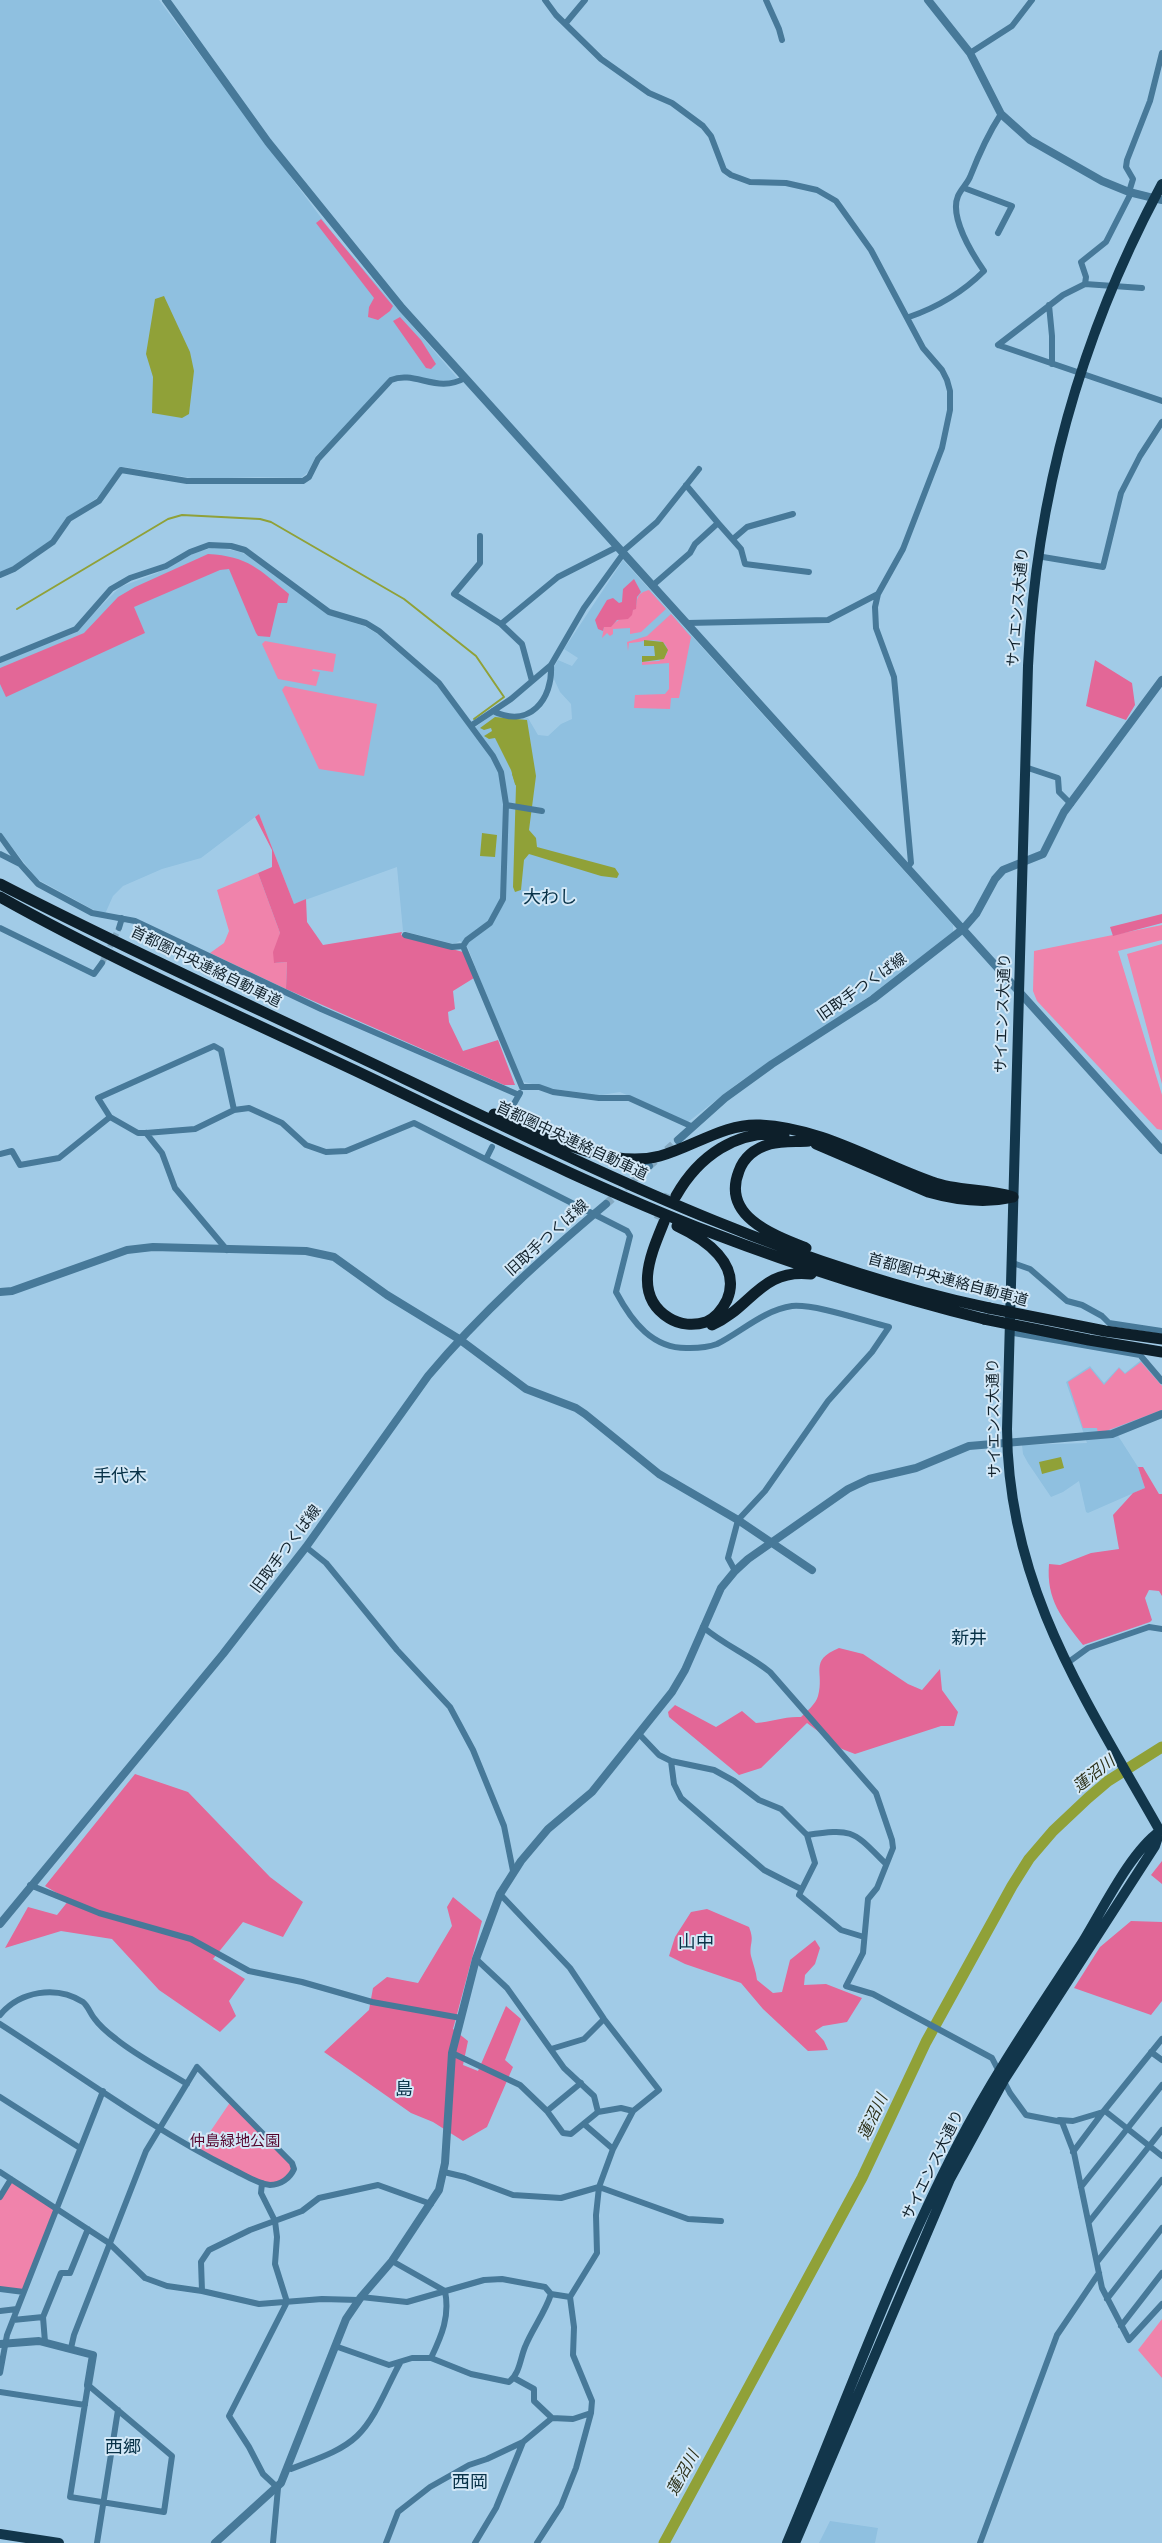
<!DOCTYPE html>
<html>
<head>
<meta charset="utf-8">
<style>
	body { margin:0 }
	canvas { display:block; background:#a1cbe7 }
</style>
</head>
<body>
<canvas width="1162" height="2543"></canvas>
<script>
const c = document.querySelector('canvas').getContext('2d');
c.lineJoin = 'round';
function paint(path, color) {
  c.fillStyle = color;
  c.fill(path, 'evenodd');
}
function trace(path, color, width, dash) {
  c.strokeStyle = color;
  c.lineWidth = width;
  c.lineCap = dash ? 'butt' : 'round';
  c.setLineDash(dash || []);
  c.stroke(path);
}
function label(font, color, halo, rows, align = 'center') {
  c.font = font + ' "Public Sans","Noto Sans JP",sans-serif';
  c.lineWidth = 4;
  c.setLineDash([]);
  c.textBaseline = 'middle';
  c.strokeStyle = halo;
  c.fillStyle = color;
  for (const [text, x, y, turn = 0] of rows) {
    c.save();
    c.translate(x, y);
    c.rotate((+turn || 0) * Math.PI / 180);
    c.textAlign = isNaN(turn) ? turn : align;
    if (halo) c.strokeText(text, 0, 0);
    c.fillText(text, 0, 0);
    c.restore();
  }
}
paint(new Path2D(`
	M0,0H159L334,235L459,380L454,382L397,376L316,456L308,472L301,478L258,477L198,479L124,467L119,469L97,498L65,519L51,540L15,565L0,573Z
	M217,547L240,552L253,558L327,614L364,626L376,633L436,684L472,730L493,714L517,719L528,718L538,735L548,736L561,724L572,719L571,704L560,692L552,675L554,667L558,660L572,666L578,658L564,649L623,560L953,925V932L882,988L738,1083L688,1122L620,1092L601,1095L554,1089L524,1082L518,1078L468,948L460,941L454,944L403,931L397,867L294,904L259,814L201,858L162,869L123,886L113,896L105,914L92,909L37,879L0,832V663L76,631L120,587L157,573L196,552Z
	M1141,1360L1162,1384V1411L1115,1431L1138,1467L1145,1488L1088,1513L1086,1512L1079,1481L1063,1492L1051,1497L1028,1463L1023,1454L1022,1445L1087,1443L1066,1382L1090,1366L1104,1383L1119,1367L1125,1373Z
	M830,2521L878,2528L875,2543H819Z`), '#8fc0e0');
paint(new Path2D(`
	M649,590L666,609L641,632L630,634V628L613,629V634L610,636L607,633L602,638L604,627L613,624L636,608C637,597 638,593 649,590Z
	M671,614L691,637L679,698H671L670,709L634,708L635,695L665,694L669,689V663L642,665V662L659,661L667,654C670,632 640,643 629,643L628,651L627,642L647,636Z
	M265,641L336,654L333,672L313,669L312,671L320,672L316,686L278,679L262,644Z
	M285,686L377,704L364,776L319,769L282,690Z
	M258,873L280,933L275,963L287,962L286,989L210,953L224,943L229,931L217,890Z
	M1162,925V940L1118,951L1162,1095V1130L1157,1129L1037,1001L1033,991L1034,951Z
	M1162,944V1084L1127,954Z
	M1141,1362L1162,1386V1410L1098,1434L1097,1428H1083L1068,1382L1090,1368L1104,1385L1119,1368L1125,1374Z
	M231,2101L292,2163L291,2176L270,2185L197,2151Z
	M11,2179L57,2209L24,2292L0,2289V2197Z
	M1162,2319V2378L1138,2350Z`), '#f083ab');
paint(new Path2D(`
	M321,219L393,306L390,311L378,320L368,317L369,307L374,298L316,223Z
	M400,317L421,340L436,364L431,369L426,368L393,321Z
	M208,554C248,556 260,570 289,594L287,603H278L270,637L258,636L256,633L229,569L220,570L134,607L145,633L6,697L0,684V668L84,633L118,597L135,587Z
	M634,579L641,592L637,597L636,609L633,610L632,615L628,619L617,620L611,627H604L603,631L598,629L595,620L607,600L613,598L619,603L622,602L623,589Z
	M1095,660L1132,683L1135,705L1126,720L1086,706Z
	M259,814L294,904L306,899L307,922L323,945L402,932L401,935L463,952L474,978L453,991L455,1009L448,1012L449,1022L463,1051L498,1040L515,1085H504L286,989L287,962L274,963L273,952L280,933L258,873L272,867V850L255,817Z
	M1162,914V923L1113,936L1110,927Z
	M1138,1467H1143L1159,1494H1162V1596L1159,1591L1149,1590L1145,1598L1152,1620L1150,1622L1083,1645C1062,1618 1046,1600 1049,1564L1060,1565L1091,1553L1119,1549L1113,1515L1133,1493L1145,1488Z
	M839,1648L863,1654L908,1684L922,1690L940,1669L942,1690L958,1712L954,1726H941L855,1754L842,1749L807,1723L761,1768L739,1775L669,1717L668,1712L675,1705L716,1727L742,1711L756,1723C771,1722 785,1716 801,1717C806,1712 816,1704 818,1696C825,1672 808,1661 839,1648Z
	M135,1774L188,1792L270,1877L303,1902L283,1937L243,1922L213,1959L245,1979L229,2001L236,2016L220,2032L159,1990L112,1939L61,1931L5,1948L28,1907L57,1915L69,1900L45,1886Z
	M1162,1861V1884L1151,1875Z
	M453,1897L482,1921L453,2029L468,2041L463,2065L478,2071L506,2006L521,2019L505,2060L513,2067L487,2127L463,2141L433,2122L411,2113L324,2052L369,2010L373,1988L387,1977L418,1983L452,1926L447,1907Z
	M707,1909L749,1927C755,1942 749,1943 751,1956C753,1964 756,1971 757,1980L773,1993L782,1992L790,1960L815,1940L820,1948L815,1964L805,1975L804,1985L826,1984L862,1998L847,2022L823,2026L815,2031L824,2041L828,2050L808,2051L763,2009L741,1983L685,1964L669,1956L675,1937L691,1912Z
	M1131,1921L1162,1922V2001L1151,2015L1074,1988L1100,1947Z`), '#e36797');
paint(new Path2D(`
	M164,296L190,352L194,371L189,414L182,418L152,413L153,377L146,354L155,299Z
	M644,640L663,642L668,650L664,659L642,662V656H655L654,646H644Z
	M495,717L527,720L536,776L529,830L536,838L537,847L615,868L619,874L617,878L601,876L529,854L524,860L521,890L515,892L513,887L516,786L511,770L495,738L489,739L484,736L492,731L491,728L484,730L480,728Z
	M482,833L497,835L495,857L480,856Z
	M1061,1457L1064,1468L1042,1474L1039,1462Z`), '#90a138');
trace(new Path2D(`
	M17,609L168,519L182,515L260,519L271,522L404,599L476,656L504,697L474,719
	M513,774L516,784`), '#90a138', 2);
trace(new Path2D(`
	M664,2543L862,2178L926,2042L1012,1886L1029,1859L1053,1831L1088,1798L1108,1781L1162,1747`), '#90a138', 11);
trace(new Path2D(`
	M102,963L119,928`), '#84a9c1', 6, [6, 3]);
trace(new Path2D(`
	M649,1166L678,1140
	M606,1204L642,1172`), '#84a9c1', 8, [8, 4]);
trace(new Path2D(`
	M659,1220L670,1194`), '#84a9c1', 11, [11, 5.5]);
trace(new Path2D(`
	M545,0L556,15L601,59L649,93L672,103L703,126L711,136L724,170L731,175L750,182L786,183L817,190L836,201L871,250L923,348L942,370L947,380L950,391V410L942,448L903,549L878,594L875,607L876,628L894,677L911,863L907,868
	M766,0L779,29L782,40
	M565,24L585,0
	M970,53L1012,26L1032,0
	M964,188L1012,206L998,233
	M1129,192L1133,179L1126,167L1127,160L1150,101L1162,53
	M1085,284L1142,288
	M1049,305L1052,336V364
	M909,317C938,307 962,293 984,271C973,255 949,217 958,196C961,189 967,184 970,177C979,154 988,134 1001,114
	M998,345L1063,295L1085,284L1086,277L1081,262L1106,242L1131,193
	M998,345L1162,401
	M718,523L741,549L745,564L809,572
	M480,536V563L454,594L501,624L522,644L532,681
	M733,539L747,527L793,514
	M622,552L657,522L699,469
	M1037,556L1103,567L1121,493L1140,456L1162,422
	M0,575L14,569L53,542L69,519L99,501L121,470L187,481H303L309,477L318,459L391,380C415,370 437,394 465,378
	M652,586L690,553L695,544L718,523L686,485
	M687,623L828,620L878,594
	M501,624L558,577L617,547
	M0,660L76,629L111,589L130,578L166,566L190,552L209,545L231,546L245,550L329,612L366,623L379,631L439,683L493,756L501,772L506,804L503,899L490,923L467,940L463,946L522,1087
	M493,711C529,729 553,700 551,665
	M472,725L511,699L551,665L584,608L623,554
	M1025,767L1058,778L1059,792L1071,804
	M506,805L542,811
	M0,836L21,865L38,884L92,913L135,921L321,1009L519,1095
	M0,854L20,864
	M0,928L94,974L102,963
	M119,928L122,918
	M405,935L452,947L463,946
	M522,1087H539L553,1092L599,1098H629L693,1127
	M511,1109L520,1093
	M234,1110L221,1050L214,1046L98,1098L110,1117L138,1133H146L195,1129L234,1110L249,1108L282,1123L306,1145L326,1152L346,1151L414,1123L627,1231L630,1236L616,1292C632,1322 653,1350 690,1348C699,1348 709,1347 717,1344C741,1332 764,1310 792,1306C816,1304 864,1321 889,1327L872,1352L828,1401L765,1491L738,1520L728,1558L735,1571
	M146,1133L162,1153L175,1188L227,1250
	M0,1154L12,1151L20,1165L59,1158L110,1117
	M486,1159L492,1147
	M1010,1262L1030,1269L1067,1301L1082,1305L1102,1316L1109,1323L1162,1331
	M1008,1332L1140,1355L1162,1381
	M306,1547L326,1563L397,1650L450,1707L473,1750L504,1826L513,1871
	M703,1627C724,1645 749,1655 770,1672L876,1793L892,1840L893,1848L877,1888L868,1899L863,1953L846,1986L873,1994L992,2058L1010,2093L1026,2115L1062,2122L1074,2153L1102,2288L1129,2340L1162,2304
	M1066,1664L1088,1648L1149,1627L1162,1629
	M639,1734L659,1755L671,1761L714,1770L734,1781L759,1800L781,1809L807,1835C854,1828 853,1831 886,1864
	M671,1761L674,1784L681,1798L764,1870L801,1889
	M807,1835L815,1863L799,1895L841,1930L864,1937
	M30,1885L99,1913L191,1939L249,1971L302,1982L372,2002L461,2018
	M500,1894L570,1968L604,2019L659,2090L633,2111L613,2149L599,2187L596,2215L597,2253L570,2297L574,2327L573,2355L592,2401L591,2413L576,2468L561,2506L537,2543
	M476,1959L507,1988L564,2068L594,2096L598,2112L571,2134L563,2133L547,2111
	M0,2015C20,1991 56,1985 83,2002C88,2006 90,2013 94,2018C99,2025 108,2033 116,2039C137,2056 163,2069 187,2084
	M0,2024C75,2072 152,2129 232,2169C243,2174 257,2184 270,2185C281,2185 290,2178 294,2169L292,2163L197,2067L146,2151L74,2335L71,2348
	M551,2049L584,2039L604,2019
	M1151,2052L1162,2060
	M452,2053L520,2085L547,2111L581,2083
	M0,2097L80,2148
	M1105,2111L1162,2156
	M598,2112L621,2108L633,2111
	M1059,2120L1073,2121L1103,2112L1162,2039
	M584,2124L613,2149
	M1073,2152L1103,2112
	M0,2172L109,2243L145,2278L167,2286L202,2291L259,2304L322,2299L359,2300
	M444,2172L465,2177L513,2195L561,2198L599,2187L688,2219L721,2221
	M262,2183L261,2193L275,2221L277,2237L275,2264L287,2302L229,2416L249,2447L263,2474L278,2488L273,2543
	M1081,2187L1162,2085
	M0,2197L11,2179
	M1089,2222L1162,2130
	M392,2261L445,2291
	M1097,2262L1162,2180
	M0,2289L24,2292
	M202,2291L201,2262L209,2250L250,2230L302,2211L319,2198L378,2185L431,2204
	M361,2297L407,2302L484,2280L502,2279L545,2287L551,2294L570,2297
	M1107,2299L1162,2228
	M0,2311L17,2309
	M13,2320L43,2317
	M1121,2326L1162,2273
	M45,2342L43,2317L61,2273H70L88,2229
	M335,2346L389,2365L412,2358H431L471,2374L509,2382C520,2373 520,2359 525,2347C532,2329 545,2313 551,2294
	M431,2358C442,2335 450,2316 445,2291
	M0,2373L7,2335L103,2091
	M514,2378L534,2389V2401L552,2418L573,2419L591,2413
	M88,2385L172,2456L164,2512L70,2497Z
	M0,2392L85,2405
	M288,2468L291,2469C313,2460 339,2453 357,2436C376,2418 387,2386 400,2363
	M97,2543L118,2410
	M386,2543L398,2512L430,2487L469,2465L487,2459L523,2442L552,2418
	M475,2543L496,2508L523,2442
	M980,2543L1057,2335L1099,2273`), '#477999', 6);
trace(new Path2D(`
	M166,0L268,142L402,308L1162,1150
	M928,0L970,53L1001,114L1030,140L1102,181L1129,192L1162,200
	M678,1140L725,1098L772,1064L873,999L963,929L976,914L995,879L1003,870L1043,854L1064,812L1162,680
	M642,1172L649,1166
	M0,1292L12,1291L127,1250L153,1247L306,1251L334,1257L387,1295L459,1339L526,1389L576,1408L585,1414L659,1474L738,1520L812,1570
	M0,1924L223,1654L306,1547L428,1376C481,1313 543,1257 606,1204
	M0,2344L39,2341L93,2355L88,2385
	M215,2543L281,2483L346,2319L361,2297L392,2261L439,2190L445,2163L452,2053L476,1959L500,1894L521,1861L548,1829L592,1792L672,1692L685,1670L721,1588L735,1571L748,1559L848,1489L869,1479L916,1468L969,1446L1112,1434L1162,1414`), '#477999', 8);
trace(new Path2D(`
	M0,2534L59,2543
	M787,2543C843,2410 892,2272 958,2144C994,2074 1039,2009 1082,1943C1102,1911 1130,1852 1160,1831
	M795,2543L950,2179L1004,2080L1155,1846L1160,1831C1086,1700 1008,1587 1007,1429L1028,666C1036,495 1081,334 1162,184`), '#12364b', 10);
trace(new Path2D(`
	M0,884C133,953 270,1014 405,1079C594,1169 782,1264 989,1308
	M0,897C114,961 235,1014 354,1070C472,1126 590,1186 712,1233C801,1267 892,1296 984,1319
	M494,1114C543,1133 606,1170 660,1156C693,1147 725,1123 760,1125C822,1128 875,1162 932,1182C958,1192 986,1188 1013,1197
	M816,1144L928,1192C956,1200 984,1204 1013,1197
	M676,1196C698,1157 737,1128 784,1135
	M664,1222C651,1254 632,1295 669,1318C680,1325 694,1326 706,1322C716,1318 722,1310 727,1300C742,1264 705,1239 677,1226
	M806,1248C773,1235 721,1216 739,1171C744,1157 756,1148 770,1144C782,1141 796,1142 809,1141
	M712,1325C751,1308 761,1268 811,1274`), '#0d1f2a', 11);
trace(new Path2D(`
	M989,1308L1105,1331L1162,1339
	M984,1319L1089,1340L1162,1352`), '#0d1f2a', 11);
label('15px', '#11212b', '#d3e8f7', [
	["サイエンス大通り",1018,607,-85],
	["首都圏中央連絡自動車道",206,967,26],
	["旧取手つくば線",862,987,-35],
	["サイエンス大通り",1003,1013,-88],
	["首都圏中央連絡自動車道",572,1141,25],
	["旧取手つくば線",547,1238,-42],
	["首都圏中央連絡自動車道",948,1280,15],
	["サイエンス大通り",994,1418,-91],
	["旧取手つくば線",286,1549,-53],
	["サイエンス大通り",933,2165,-64]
]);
label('15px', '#55052d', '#d3e8f7', [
	["仲島緑地公園",235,2141]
]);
label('italic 16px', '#2e331c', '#d3e8f7', [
	["蓮沼川",1094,1774,-38],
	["蓮沼川",873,2117,-65],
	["蓮沼川",683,2473,-61]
]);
label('18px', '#083248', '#d3e8f7', [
	["大わし",550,897],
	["手代木",120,1476],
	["新井",969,1638],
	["山中",696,1942],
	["島",404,2089],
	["西郷",123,2447],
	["西岡",470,2482]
]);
</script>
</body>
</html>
